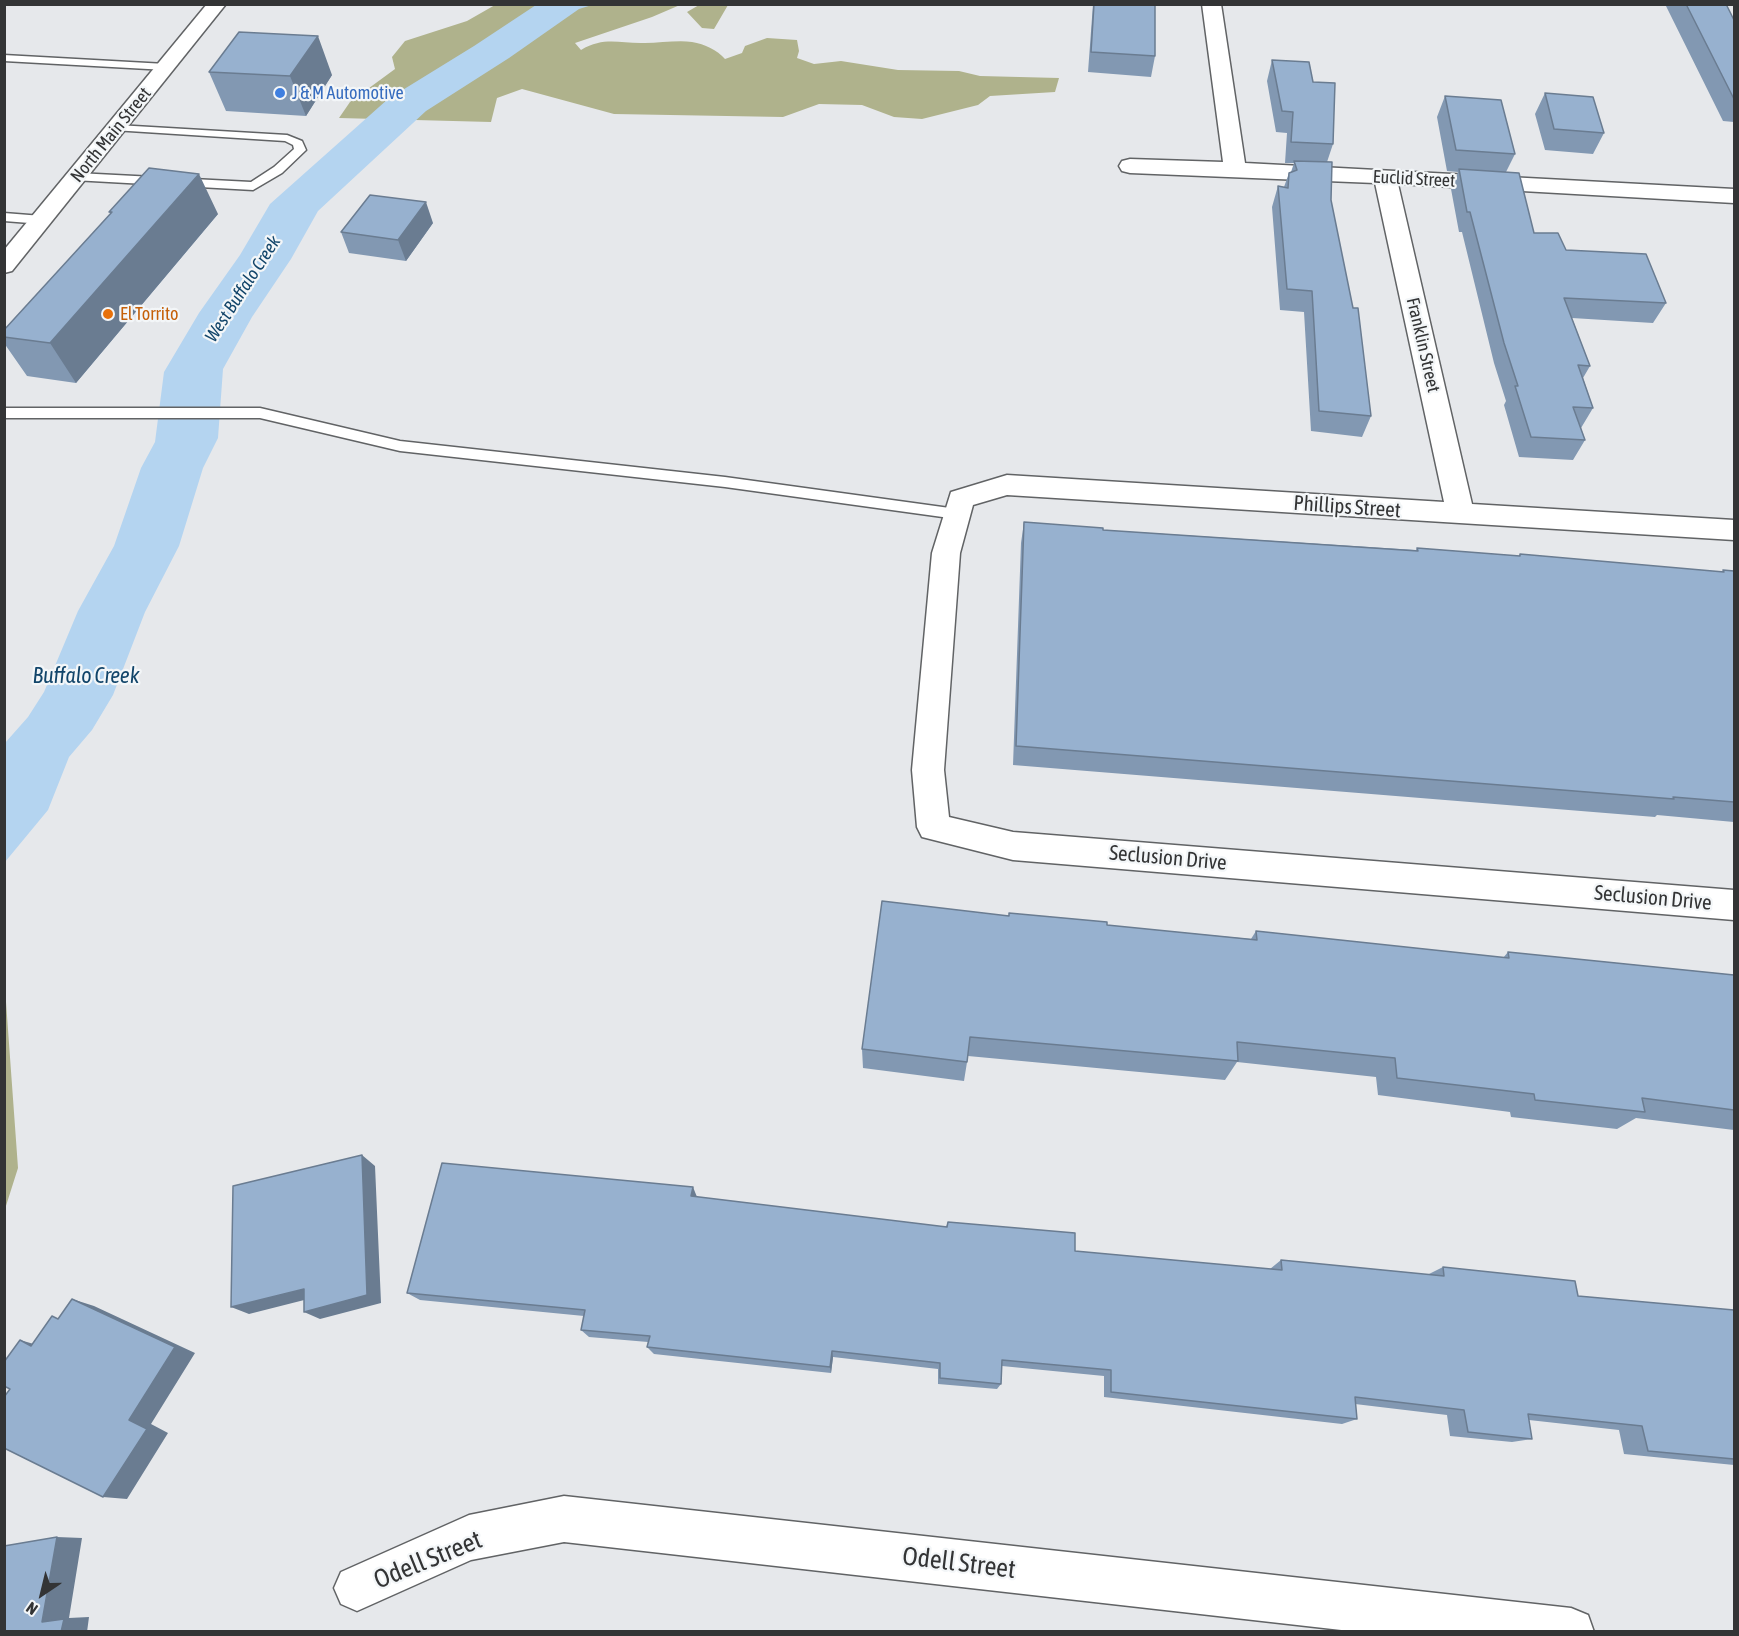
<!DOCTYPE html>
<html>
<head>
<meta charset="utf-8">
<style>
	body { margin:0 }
	#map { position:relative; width:1739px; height:1636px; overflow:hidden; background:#e6e8eb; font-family:"Asap Condensed",sans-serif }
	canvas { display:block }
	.frame { position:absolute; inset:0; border:6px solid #333435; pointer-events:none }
	.north { position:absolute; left:12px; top:1564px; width:60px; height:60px; -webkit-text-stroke:4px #f3f6f8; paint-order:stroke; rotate:215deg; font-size:16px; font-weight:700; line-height:24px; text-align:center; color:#333435 }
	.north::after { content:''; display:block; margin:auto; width:21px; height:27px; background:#333435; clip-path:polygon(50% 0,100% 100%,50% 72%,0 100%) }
</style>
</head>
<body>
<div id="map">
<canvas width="1739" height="1636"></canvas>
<div class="frame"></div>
<div class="north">N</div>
</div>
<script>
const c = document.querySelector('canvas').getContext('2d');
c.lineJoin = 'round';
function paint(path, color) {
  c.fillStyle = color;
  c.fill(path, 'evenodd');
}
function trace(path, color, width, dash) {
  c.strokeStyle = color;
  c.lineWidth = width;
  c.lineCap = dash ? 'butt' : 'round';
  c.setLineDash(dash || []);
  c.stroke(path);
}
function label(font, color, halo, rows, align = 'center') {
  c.font = font + ' "Asap Condensed",sans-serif';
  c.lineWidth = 4.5;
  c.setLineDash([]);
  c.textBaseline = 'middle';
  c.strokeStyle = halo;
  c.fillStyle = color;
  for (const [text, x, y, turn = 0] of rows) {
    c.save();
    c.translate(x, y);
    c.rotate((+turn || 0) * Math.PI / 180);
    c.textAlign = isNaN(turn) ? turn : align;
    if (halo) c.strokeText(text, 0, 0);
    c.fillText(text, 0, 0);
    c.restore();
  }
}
paint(new Path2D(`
	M495,5H680L652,17L575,43L581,50C605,36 620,44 645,43C660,43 678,40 692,42C705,44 717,50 725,59L742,53L745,46L767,38L797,40L799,51L797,58L814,64L841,61L898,70L959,71L980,76L1059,78L1055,92L990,96L978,105L922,119L894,117L862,105L819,104L783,117L614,114L522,89L497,98L491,122L339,118L350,102L395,69L392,57L405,41L467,21Z
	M699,5V4L728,5L714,29L702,28L687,12Z
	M5,988L18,1168L5,1209H4Z`), '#afb28c');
paint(new Path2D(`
	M536,5H592L579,9L509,58L426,111L318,211L291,259L252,317L223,369L218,438L203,468L179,546L145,612L113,695L92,730L69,757L48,810L5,862V743L28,717L44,692L78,611L114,546L141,468L155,442L164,372L199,313L240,255L270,204L388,99L474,46Z`), '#b4d4f0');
const lane = new Path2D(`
	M4,55L166,64L171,67L166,70L4,61Z
	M117,125L287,135L302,141L306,150L282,173L253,190L73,180V174L77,173L251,182L274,167L294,149L293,145L285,141L113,130V126Z
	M4,213L42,216L48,220L42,224L4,221Z
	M4,408H260L400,441L725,477L957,509L962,510L965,514L962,518L957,519L725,487L400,451L260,418H4Z`);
const street = new Path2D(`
	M1202,4H1221L1245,163L1734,189V203L1398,184L1472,504L1734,520V540L1007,495L973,505L960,553L944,770L949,817L1013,832L1734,890V920L1013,860L922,837L917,827L912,770L932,553L951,492L1007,475L1444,502L1375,183L1130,173L1122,171L1119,166L1122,161L1130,159L1223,162Z
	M564,1496L1571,1608L1588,1615L1594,1632H1359L564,1542L471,1560L357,1611L341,1604L334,1588L341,1572L469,1515Z`);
const primary = new Path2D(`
	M207,4H226L12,271L4,273V250Z`);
trace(lane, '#616365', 3);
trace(street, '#616365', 3);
trace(primary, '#616365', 3);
paint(lane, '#fff');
paint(street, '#fff');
paint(primary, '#fff');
paint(new Path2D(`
	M1093,4H1155V56L1151,77L1088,72Z
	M1665,4H1726L1734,20V122L1723,121Z
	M1272,60L1313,82L1333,144L1327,162L1331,200L1371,416L1362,437L1311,431L1304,312L1280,310L1272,207L1278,186L1284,187L1289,173L1291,172L1294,163H1285L1287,133L1276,132L1267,81Z
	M209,72L332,75L306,116L226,111Z
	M1545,93L1604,133L1593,154L1545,150L1535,114Z
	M1445,96L1515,154L1506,172L1534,233L1666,303L1653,323L1572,318L1590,366L1583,378L1593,408L1581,428L1585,440L1573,460L1519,457L1504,405L1506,401L1494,363L1462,232H1459L1451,189L1458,172L1447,171L1437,117Z
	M109,212L218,214L76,383L27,376L4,343V330L111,214Z
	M433,223L406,261L349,253L341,232Z
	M1024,522L1103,530L1416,550L1417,548L1519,556L1520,554L1722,572L1723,570L1734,571V822L1657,815L1655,817L1013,765L1021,543Z
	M1009,916L1251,939L1256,931L1503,958L1508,952L1734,975V1130L1636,1118L1617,1129L1511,1117L1510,1112L1378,1095L1376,1077L1237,1062L1225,1080L968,1056L964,1081L863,1068L862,1049Z
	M948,1222L1075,1251L1270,1269L1281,1260L1427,1275L1443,1267L1578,1296L1734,1310V1465L1624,1454L1619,1430L1529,1420L1532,1439L1512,1442L1450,1436L1447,1415L1355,1404L1357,1419L1342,1424L1104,1397V1376L1002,1366L1001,1384L997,1389L938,1384V1369L833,1357L831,1373L654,1354L647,1347L648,1342L589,1337L581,1330L584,1316L420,1300L407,1293L946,1227Z`), '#8298b2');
paint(new Path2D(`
	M318,36L332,75L306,116L290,76Z
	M199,174L218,214L76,383L50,343Z
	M426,202L433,223L406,261L398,240Z
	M362,1155L375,1166L381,1303L320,1319L304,1312Z
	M693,1187L697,1197L696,1206L691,1196Z
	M304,1289L320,1296L249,1314L231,1307Z
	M72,1299L94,1306L195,1353L151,1424L168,1433L127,1499L103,1497L129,1420Z
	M20,1340L44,1347L31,1346Z
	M832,1351L833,1357L831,1373L830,1367Z
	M57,1537L82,1538L69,1618L89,1617L87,1632H61L42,1622Z`), '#6a7c91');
const building = new Path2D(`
	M1094,4H1155V56L1091,52Z
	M1686,4H1726L1734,20V99Z
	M239,32L318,36L290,76L209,72Z
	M1272,60L1309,62L1313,82L1335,83L1333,144L1291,142L1293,112L1282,111Z
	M1545,93L1593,97L1604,133L1554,129Z
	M1445,96L1501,100L1515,154L1456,150Z
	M1294,161L1332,162L1331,200L1353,308H1358L1371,416L1319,411L1312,291L1287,289L1278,186L1288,188L1289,173L1297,170Z
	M149,168L199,174L50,343L4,337V330L112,212H109Z
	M1459,169L1519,173L1534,233H1558L1566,250L1646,254L1666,303L1564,298L1590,366L1578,365L1593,408L1573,407L1585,440L1531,437L1515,386H1518L1504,343L1470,212H1467Z
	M370,195L426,202L398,240L341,232Z
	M1024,522L1103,528V530L1418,551L1417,548L1520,556V554L1724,572L1723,570L1734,571V802L1673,797L1674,799L1016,746Z
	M882,901L1009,916V913L1107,922V925L1257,940L1256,931L1509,958L1508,952L1734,975V1110L1642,1098L1645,1112L1535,1100L1534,1094L1397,1078L1395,1058L1237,1042L1238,1061L970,1037L967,1062L862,1049Z
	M362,1155L367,1295L304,1312V1289L231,1307L233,1186Z
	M442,1163L693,1187L691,1196L947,1227L948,1222L1075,1233V1251L1282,1270L1281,1260L1444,1276L1443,1267L1575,1281L1578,1296L1734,1310V1459L1648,1451L1642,1426L1528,1414L1532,1439L1468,1432L1464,1410L1355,1397L1357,1419L1111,1392V1370L1002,1360L1001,1384L940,1378V1363L832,1351L830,1367L647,1347L650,1336L581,1330L585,1310L407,1293Z
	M72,1299L175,1347L129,1420L147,1429L103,1497L4,1448V1397L10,1389L4,1386V1362L20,1340L31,1346L52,1316L58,1319Z
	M57,1537L42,1622L64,1619L61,1632H4V1546Z`);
paint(building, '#97b1cf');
trace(building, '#6a7c91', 1.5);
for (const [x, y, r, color] of [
	[280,93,6,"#3f7fe0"],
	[108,314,6,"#e8710a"]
]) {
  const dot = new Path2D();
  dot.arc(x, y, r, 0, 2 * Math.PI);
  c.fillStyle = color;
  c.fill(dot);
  trace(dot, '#f3f6f8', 2);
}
label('18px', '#366cbe', '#f3f6f8', [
	["J & M Automotive",292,93]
], 'left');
label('18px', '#333435', '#f3f6f8', [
	["North Main Street",111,135,-51],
	["Euclid Street",1414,179,3],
	["Franklin Street",1423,345,77]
]);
label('italic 18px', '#12456a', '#f3f6f8', [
	["West Buffalo Creek",243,289,-57]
]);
label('18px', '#c56008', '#f3f6f8', [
	["El Torrito",120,314]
], 'left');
label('21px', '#333435', '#f3f6f8', [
	["Phillips Street",1347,507,4],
	["Seclusion Drive",1168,858,5],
	["Seclusion Drive",1653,898,5]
]);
label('italic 22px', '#12456a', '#f3f6f8', [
	["Buffalo Creek",86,676]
]);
label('26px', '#333435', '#f3f6f8', [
	["Odell Street",428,1560,-22],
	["Odell Street",959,1563,7]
]);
</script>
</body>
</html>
